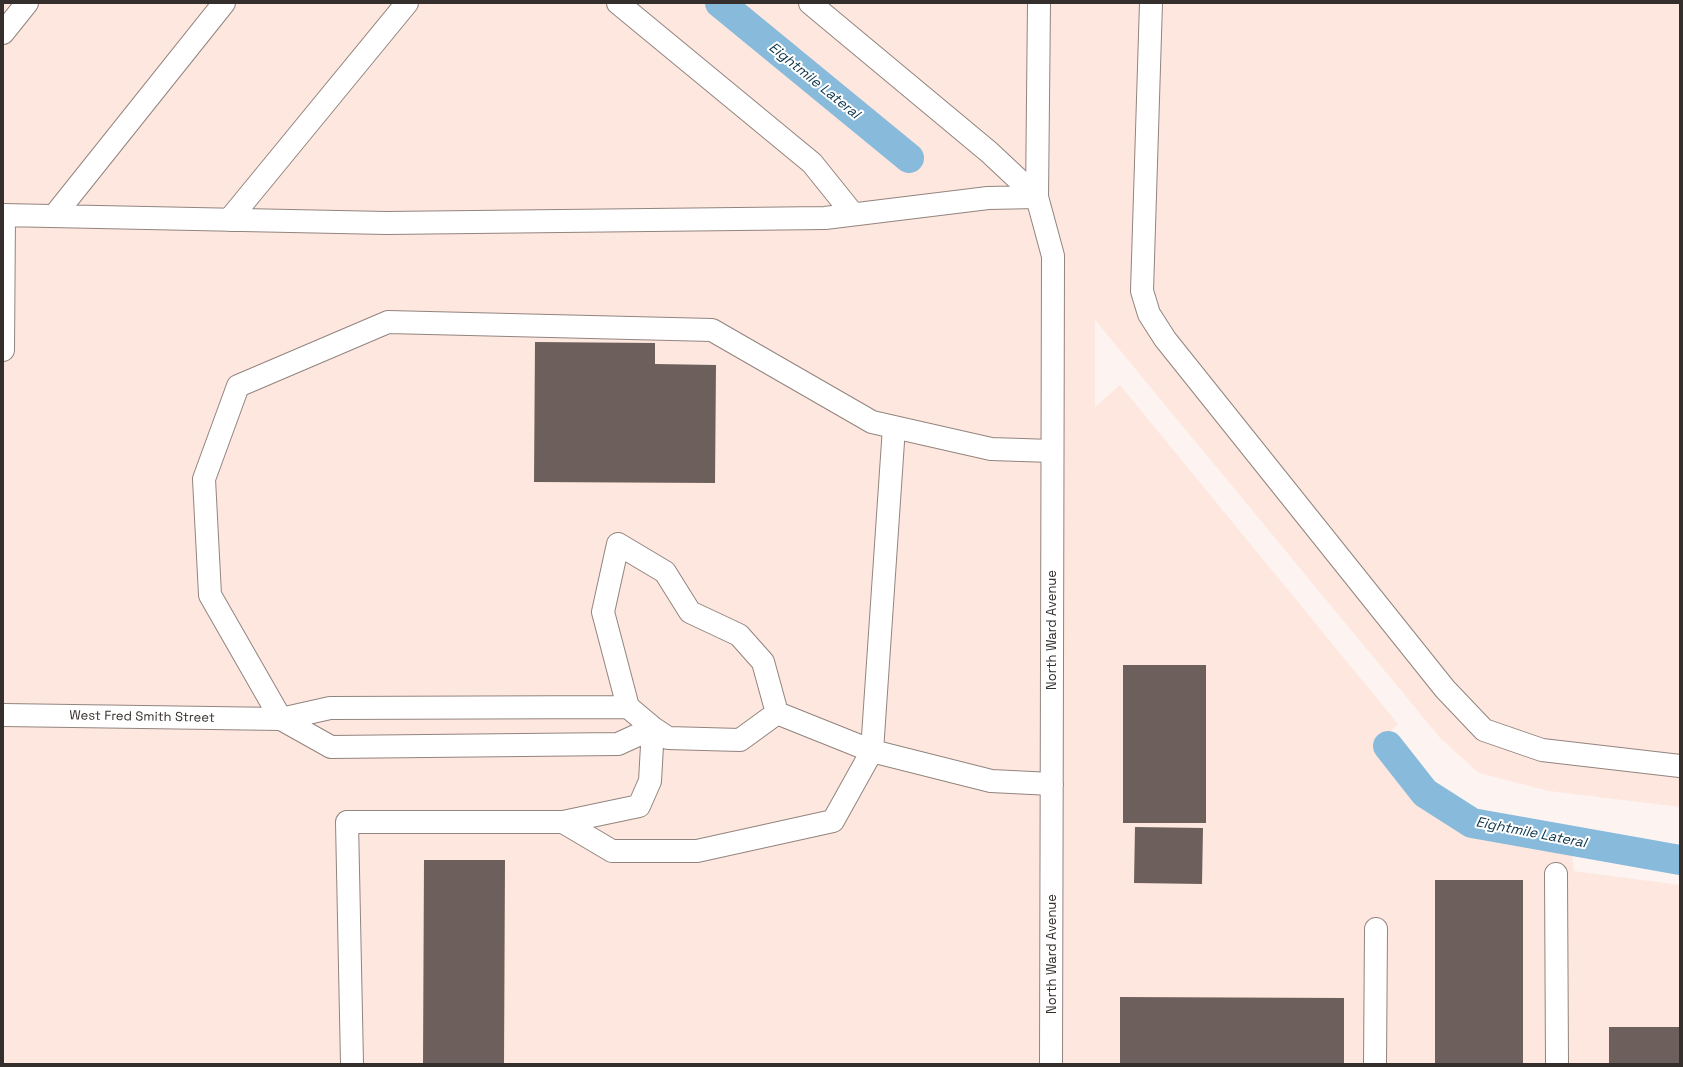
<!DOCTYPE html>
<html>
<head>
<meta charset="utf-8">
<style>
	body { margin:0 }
	#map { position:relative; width:1683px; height:1067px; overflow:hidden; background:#fdf4f1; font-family:"Space Grotesk",sans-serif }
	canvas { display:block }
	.frame { position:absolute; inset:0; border:4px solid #342e2c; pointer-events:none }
</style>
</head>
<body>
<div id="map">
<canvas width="1683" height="1067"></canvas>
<div class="frame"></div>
</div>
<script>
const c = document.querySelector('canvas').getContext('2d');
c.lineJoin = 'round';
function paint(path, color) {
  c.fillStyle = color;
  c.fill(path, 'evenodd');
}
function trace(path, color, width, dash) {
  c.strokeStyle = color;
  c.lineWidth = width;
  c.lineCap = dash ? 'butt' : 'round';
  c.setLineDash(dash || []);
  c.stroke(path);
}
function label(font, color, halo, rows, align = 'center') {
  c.font = font + ' "Space Grotesk",sans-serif';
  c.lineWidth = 4;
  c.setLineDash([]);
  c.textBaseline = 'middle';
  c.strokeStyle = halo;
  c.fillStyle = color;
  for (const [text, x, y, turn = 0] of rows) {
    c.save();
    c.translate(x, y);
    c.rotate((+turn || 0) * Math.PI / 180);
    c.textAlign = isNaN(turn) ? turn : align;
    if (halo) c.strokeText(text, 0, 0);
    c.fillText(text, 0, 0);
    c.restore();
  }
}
paint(new Path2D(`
	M3,3H1680V807L1549,791L1479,773L1441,739L1095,320V407L1120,385L1398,724L1384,737L1382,753L1442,818L1572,855L1574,871L1680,885V1064H3Z`), '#fee7de');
trace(new Path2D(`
	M720,3L909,158
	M1388,746L1425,793L1472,823L1680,860`), '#88badb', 30);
paint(new Path2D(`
	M535,342L655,343V364L716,365L715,483L534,482Z
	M1123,665H1206V823H1123Z
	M1135,827L1203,828L1202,884L1134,883Z
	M424,860H505L504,1064H423Z
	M1435,880H1523V1064H1435Z
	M1120,997L1344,998V1064H1120Z
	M1609,1027H1680V1064H1609Z`), '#6d5f5b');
const minor = new Path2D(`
	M618,3L812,163L853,214
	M810,3L989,152L1037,197
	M1039,3L1037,197L1053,256L1051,1064
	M1151,3L1142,291L1149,314L1165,339L1445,689L1484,730L1542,750L1680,766
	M3,33L27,3
	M3,215L386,223L825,218L988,198L1037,197
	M54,216L224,3
	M229,220L407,3
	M3,350L4,215
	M894,427L872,751L777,713L740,740L668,738L653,728L618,744L331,747L281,719L210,595L204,479L238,386L388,322L712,330L872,422L991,449L1052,451
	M3,715L281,719L330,708L628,707
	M563,822L639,806L650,781L653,728L628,707L603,612L618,544L665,572L690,612L739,635L763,662L777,713
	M1556,874L1557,1064
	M352,1064L347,822H563L612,851H697L833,821L872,751L991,781L1052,784
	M1375,1064L1376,929`);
trace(minor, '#92847f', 24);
trace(minor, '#fff', 22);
label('13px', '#342e2c', '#fff', [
	["North Ward Avenue",1052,630,-90],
	["West Fred Smith Street",142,717,1],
	["North Ward Avenue",1052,954,-90]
]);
label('italic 14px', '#0a344b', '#fff', [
	["Eightmile Lateral",814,81,39],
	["Eightmile Lateral",1531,833,11]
]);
</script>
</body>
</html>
